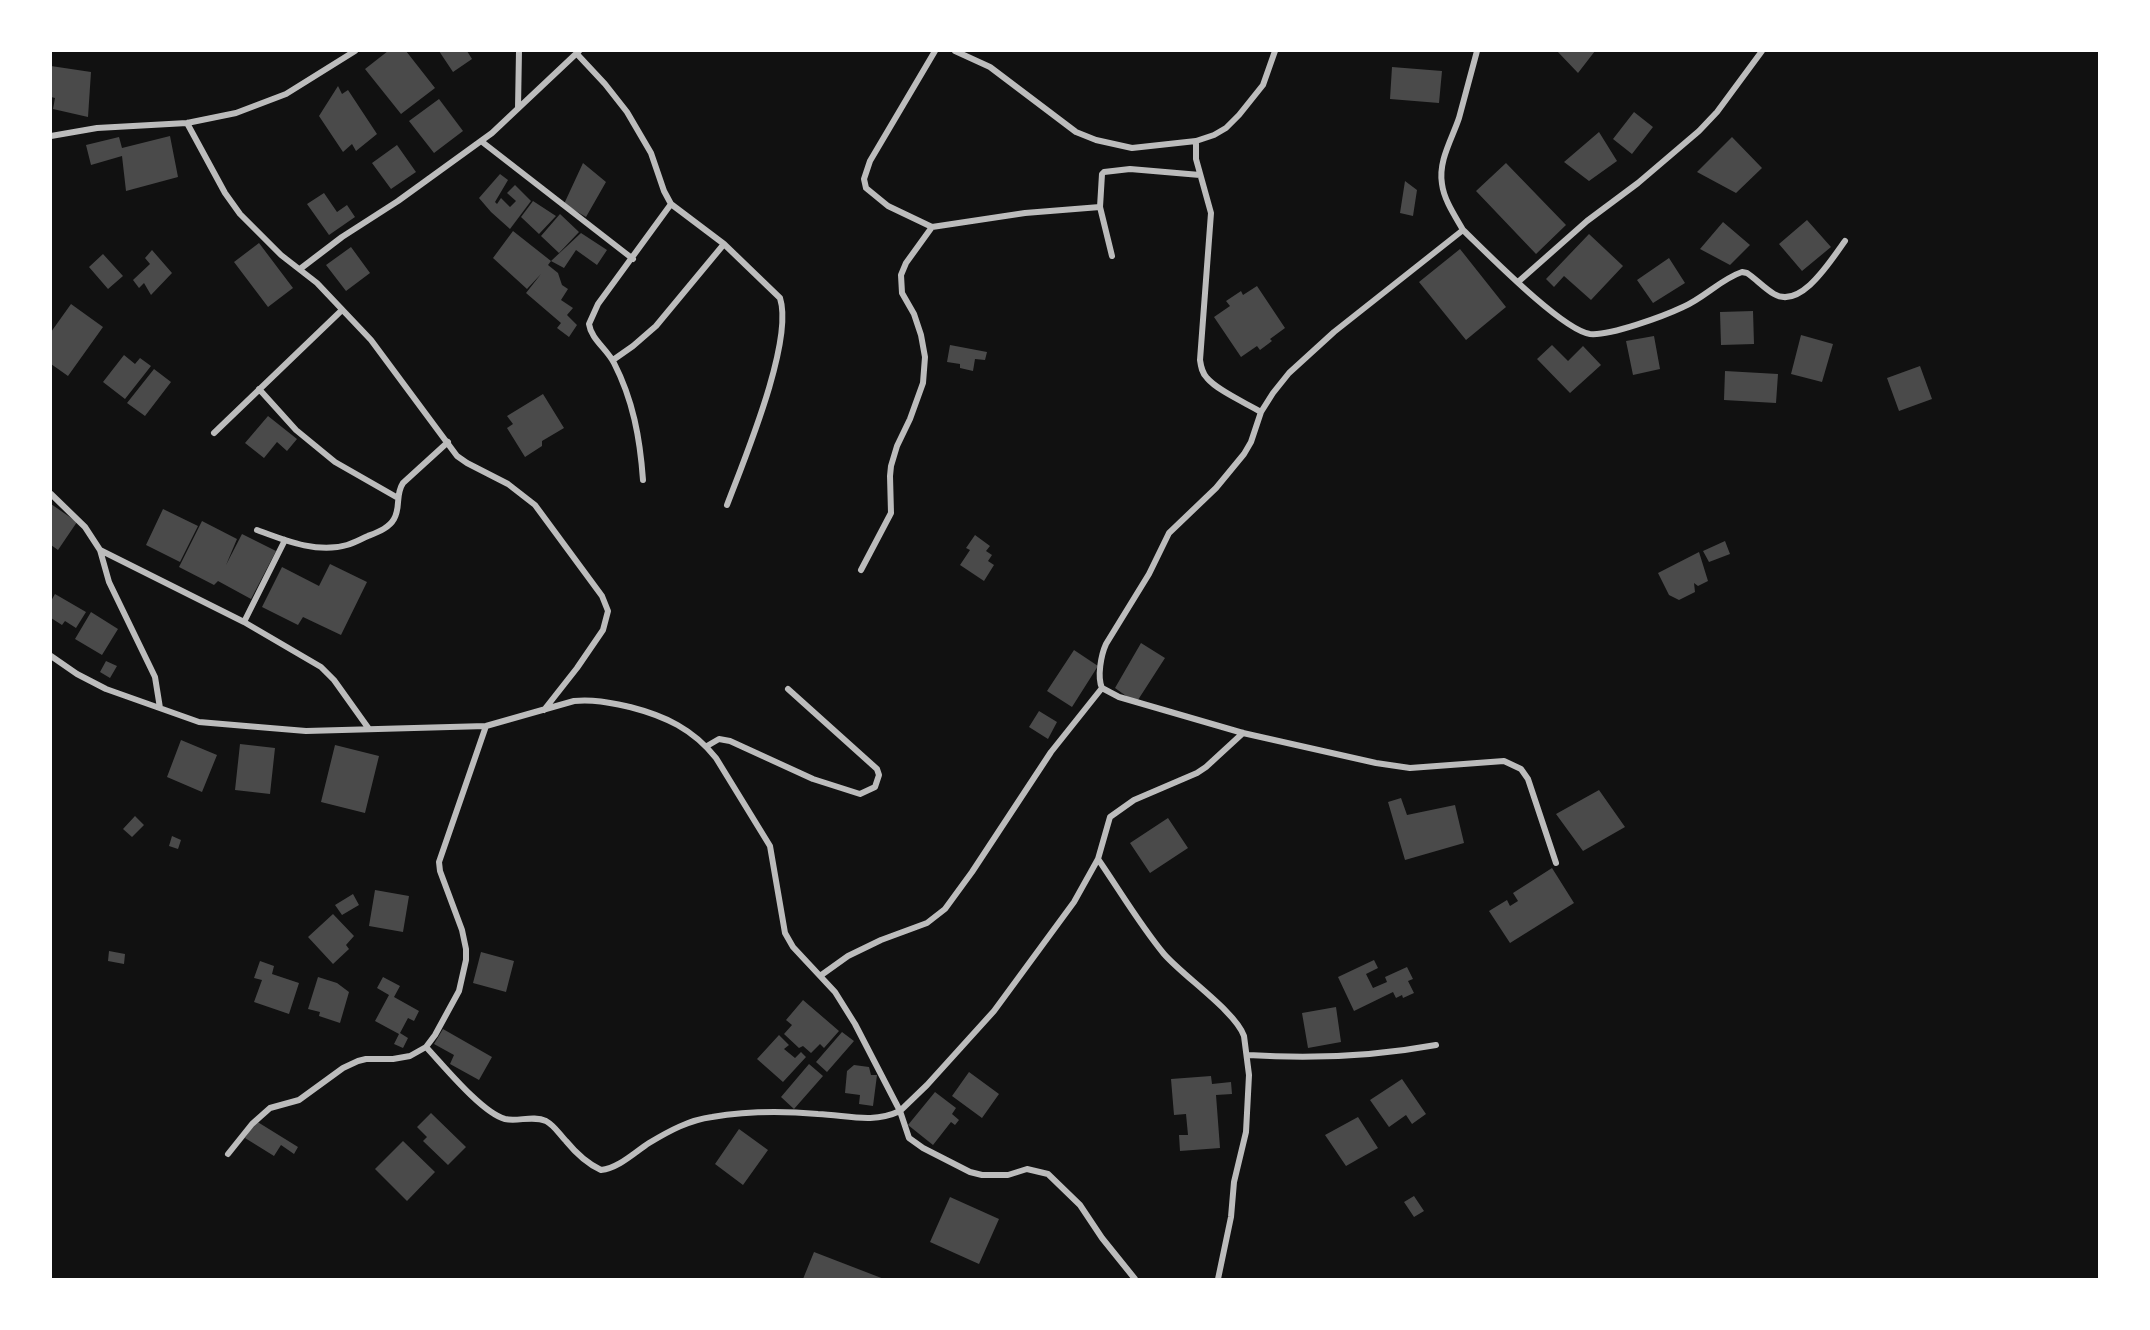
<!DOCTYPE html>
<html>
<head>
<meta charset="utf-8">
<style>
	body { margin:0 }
	#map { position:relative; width:2150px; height:1330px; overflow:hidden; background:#111; font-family:"PT Sans",sans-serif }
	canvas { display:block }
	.frame { position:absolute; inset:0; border:52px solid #fff; pointer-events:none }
</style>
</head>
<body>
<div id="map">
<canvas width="2150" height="1330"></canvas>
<div class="frame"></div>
</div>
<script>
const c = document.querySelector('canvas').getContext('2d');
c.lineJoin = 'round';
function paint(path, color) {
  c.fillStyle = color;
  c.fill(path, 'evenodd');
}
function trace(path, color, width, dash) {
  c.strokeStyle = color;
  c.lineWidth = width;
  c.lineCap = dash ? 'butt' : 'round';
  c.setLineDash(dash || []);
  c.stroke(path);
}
paint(new Path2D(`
	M388,51H406L435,88L401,114L365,69Z
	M439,51H467L472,59L453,72Z
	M1557,51H1595L1578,73Z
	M51,66L91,72L88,117L53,109L55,98L51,97Z
	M1392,67L1442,71L1439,103L1390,99Z
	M338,86L342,94L348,90L377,134L356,151L352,144L343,152L319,116Z
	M439,99L463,131L434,153L409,121Z
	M1634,112L1653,127L1632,154L1613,139Z
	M1599,132L1617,161L1589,181L1564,162Z
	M170,136L178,177L126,191L122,156L91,165L86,145L119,137L122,148Z
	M1732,137L1762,168L1736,193L1697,172Z
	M397,145L416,172L391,189L372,163Z
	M583,163L606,182L586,217L564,204Z
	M1506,163L1566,225L1536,254L1476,191Z
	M500,174L508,180L495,202L497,204L501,198L510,207L516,201L507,193L515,185L531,201L510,229L491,212L479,198Z
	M1405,181L1417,190L1413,216L1400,213Z
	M324,193L337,212L347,205L355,217L329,235L307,204Z
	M533,201L556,216L539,234L521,217Z
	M560,214L579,232L559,253L541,236Z
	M1807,220L1831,247L1802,271L1779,244Z
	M1723,222L1750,245L1730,265L1700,249Z
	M513,231L551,261L581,233L607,250L597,265L576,250L564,268L551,261L548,265L558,273L562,285L568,289L561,300L573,308L567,315L577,325L569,337L557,328L561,323L526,293L541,274L527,289L493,258Z
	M1589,234L1623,266L1591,300L1564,276L1554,287L1546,279Z
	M259,243L293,288L268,307L234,262Z
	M351,247L370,273L346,291L326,265Z
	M1460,249L1506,307L1466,340L1419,282Z
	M152,250L172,273L151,295L144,283L139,288L133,280L150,264L145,258Z
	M103,254L123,276L108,289L89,267Z
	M1669,258L1685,283L1653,303L1637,280Z
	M1257,286L1285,328L1270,339L1272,341L1260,350L1257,346L1241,357L1214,317L1230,306L1226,301L1241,291L1243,295Z
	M71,304L103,327L68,376L51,364V332Z
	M1753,311L1754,344L1721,345L1720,312Z
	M1801,335L1833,344L1822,382L1791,374Z
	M1654,336L1660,369L1633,375L1626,341Z
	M950,345L987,352L985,360L975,359L973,371L960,368V364L947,362Z
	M1552,345L1568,361L1583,346L1601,365L1570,393L1537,359Z
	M124,355L135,364L140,358L151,366L125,399L103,382Z
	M1920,366L1932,399L1899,411L1887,378Z
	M154,369L171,382L145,416L127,403Z
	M1725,371L1778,374L1776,403L1724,400Z
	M543,394L564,428L542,441V446L525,457L507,428L513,424L507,416Z
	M268,416L297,439L287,451L277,442L264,458L245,443Z
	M51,504L77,522L58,550L51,545Z
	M163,509L198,526L180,562L146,545Z
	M202,521L237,539L226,565L242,534L276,551L251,599L218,581L214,585L179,567Z
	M975,535L990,546L986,551L992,555L988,561L994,565L984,581L960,565L970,550L966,548Z
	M1725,541L1730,554L1709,562L1703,551Z
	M1699,552L1708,581L1698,586L1694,583L1695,592L1679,600L1669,595L1658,573Z
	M330,564L367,582L341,635L303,617L298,625L262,607L282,567L319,586Z
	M55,594L86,612L76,628L65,621L62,625L51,618V601Z
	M91,612L118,629L102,655L75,639Z
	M1141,643L1165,658L1136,703L1115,688Z
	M1074,650L1098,666L1072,707L1047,691Z
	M106,661L117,666L110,678L100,672Z
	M1039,711L1057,722L1048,739L1029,727Z
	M181,740L217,755L202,792L167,777Z
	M240,744L275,748L270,794L235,790Z
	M335,745L379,756L365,813L321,802Z
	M1599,790L1625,827L1583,851L1556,814Z
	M1401,798L1407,815L1455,805L1464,843L1405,860L1388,802Z
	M135,816L144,825L132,837L123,829Z
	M1168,818L1188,848L1150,873L1130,843Z
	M172,836L181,840L178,849L169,846Z
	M1552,868L1574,903L1510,943L1489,911L1507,900L1510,906L1518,901L1513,893Z
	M375,890L409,896L403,932L369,926Z
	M353,894L359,905L342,915L335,905Z
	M333,914L354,936L346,945L349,949L333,964L308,937Z
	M109,951L125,954L124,964L108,961Z
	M481,952L514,961L506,992L473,983Z
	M1374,960L1378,968L1366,974L1373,988L1387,982L1385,977L1407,967L1413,979L1408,981L1414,993L1403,998L1402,995L1396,998L1393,992L1354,1011L1338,977Z
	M260,961L274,966L272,974L299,983L289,1014L254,1002L262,980L254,978Z
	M318,977L337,983L349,992L340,1023L319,1016L320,1012L308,1009Z
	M383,977L400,986L394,997L419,1011L414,1021L408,1018L400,1033L408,1038L403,1048L394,1044L399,1034L375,1021L389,995L377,988Z
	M803,1000L839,1031L824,1048L820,1044L811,1053L803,1046L799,1048L784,1034L792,1025L786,1020Z
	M1336,1007L1341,1042L1308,1048L1302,1013Z
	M443,1029L492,1057L479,1080L450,1064L454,1055L434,1044Z
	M842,1032L854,1041L827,1072L816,1062Z
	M779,1035L789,1045L784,1049L795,1058L801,1052L806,1057L783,1082L757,1059Z
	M809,1064L823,1076L794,1109L781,1097Z
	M854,1065L869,1067L871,1075H877L873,1106L859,1104L860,1095L845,1093L847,1071Z
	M969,1072L999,1094L982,1118L952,1096Z
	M1211,1076L1212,1084L1231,1082L1232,1094L1216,1095L1220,1148L1180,1151L1179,1135H1188L1186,1114L1174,1115L1171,1079Z
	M1402,1079L1426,1114L1412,1124L1406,1115L1389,1127L1370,1100Z
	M935,1092L956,1108L952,1114L959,1120L955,1125L951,1122L933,1145L908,1125Z
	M431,1113L466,1147L448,1165L423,1141L427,1137L417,1127Z
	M1358,1117L1378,1148L1346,1166L1325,1135Z
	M256,1121L298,1147L294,1154L281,1145L274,1156L245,1138Z
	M739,1129L768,1150L743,1185L715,1164Z
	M403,1141L435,1172L407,1201L375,1169Z
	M1414,1196L1424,1211L1414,1217L1404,1202Z
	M950,1197L999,1219L979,1264L930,1242Z
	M814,1252L884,1279H803Z`), '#4a4a4a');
trace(new Path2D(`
	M935,51L870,161L864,179L866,188L888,206L932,227L1025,213L1100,207
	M955,51L990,67L1076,132L1096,140L1132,148L1196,141L1214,135L1226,128L1239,115L1263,85L1275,51
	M1477,51C1471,73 1465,96 1459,118C1452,139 1438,161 1442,184C1444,200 1455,216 1463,230L1334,332L1289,373L1273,393L1261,412L1251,442L1244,454L1216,488L1169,533L1149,574L1106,644C1101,655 1097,677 1102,688L1119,697L1243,733L1376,763L1410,768L1504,761L1521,769L1528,779L1556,863
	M577,54L605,84L627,112L651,153L664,191L671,204L724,244L780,298C794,341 744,460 727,505
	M518,108L519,51
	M187,123L225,193L240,214L281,255L317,283L371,340L457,456L467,463L508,484L535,505L602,596L608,611L603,630L577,668L544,710
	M51,136L97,128L187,123L236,113L286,94L355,51
	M481,141L633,259
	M1196,141V159L1211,213L1200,360C1201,367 1202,373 1207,378C1218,391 1246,403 1261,412
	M1463,230C1487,253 1562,330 1590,334C1610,336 1664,316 1683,307C1704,298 1721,279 1742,272L1747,273C1756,279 1764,288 1774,294C1801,310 1831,260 1845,241
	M1112,256L1100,207L1102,174L1104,172L1130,169L1200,175
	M300,269L342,237L398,201L492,133L579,51
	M1518,282L1587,221L1638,183L1699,131L1717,112L1762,51
	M613,360L633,346L656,326L724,244
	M259,389L296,430L335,462L398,498
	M214,433L342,310
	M643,480C640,438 633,400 614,363C607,349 591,339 589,324L598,304L671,204
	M51,494L85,527L100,550L109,582L155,677L160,708
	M257,530C284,540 317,554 347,545C354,543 361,539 368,536C378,532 389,528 394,519C401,507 395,495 403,483L448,442
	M100,550L244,622L321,667L334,680L369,729
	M861,570L891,513L890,476L891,466L897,446L910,419L923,383L925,357L921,335L914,314L902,293L901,275L906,263L932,227
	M244,622L285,540
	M51,656L77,674L106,689L199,722L246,726L306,731L486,726L574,701C594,699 611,703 630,707C665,716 693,729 716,758L770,846L785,933L793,947L835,992L855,1024L900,1111L909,1138L923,1148L970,1172L982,1175H1008L1027,1169L1048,1174L1080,1205L1102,1238L1135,1279
	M707,746L719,739L730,741L813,779L860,794L875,787L879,775L877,769L788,689
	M1098,859C1120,891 1140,925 1164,954C1183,976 1236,1012 1244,1036L1249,1075L1246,1132L1234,1182L1231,1217L1218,1279
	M820,976L848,956L881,940L927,923L945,909L972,872L1051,752L1102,688
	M426,1047C443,1065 482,1113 505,1119C518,1122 533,1115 546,1121C555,1126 559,1134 566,1141C575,1152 588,1164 601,1170C619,1168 635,1152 649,1143C669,1131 689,1120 712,1117C747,1111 783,1111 818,1114C847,1115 872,1124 900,1111L927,1085L994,1011L1074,902L1098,859L1110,817L1134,800L1197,773L1206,767L1243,733
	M1248,1055C1309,1059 1376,1056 1436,1045
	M228,1154L252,1124L270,1108L299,1100L343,1068L358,1061L366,1059H393L410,1056L426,1047L435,1035L459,991L466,960V949L462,930L440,871L439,862L486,726`), '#bcbcbc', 6);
</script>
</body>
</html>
